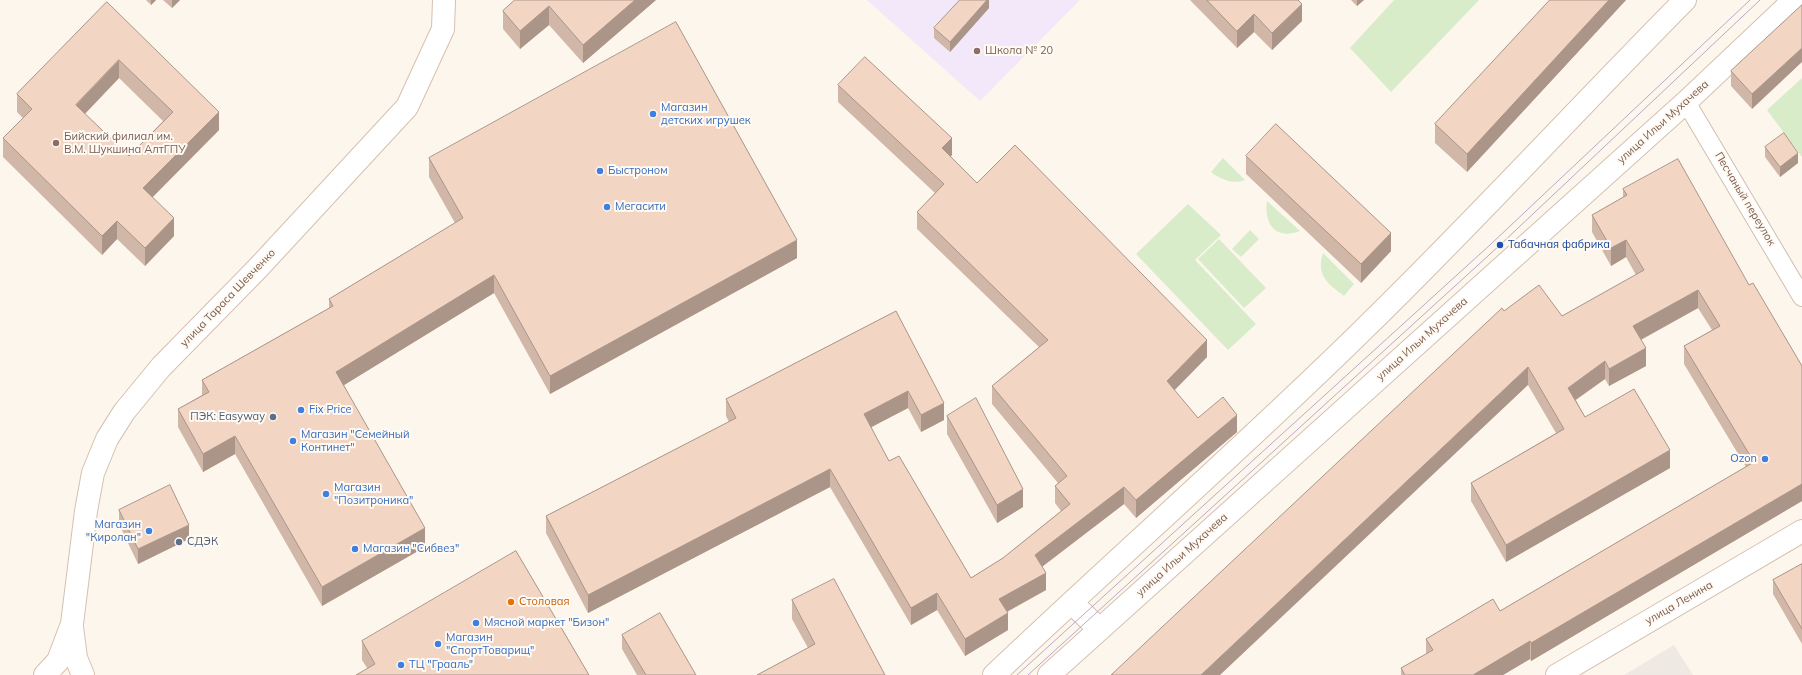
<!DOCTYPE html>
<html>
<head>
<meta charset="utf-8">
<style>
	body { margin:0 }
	canvas { display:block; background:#fdf6ec }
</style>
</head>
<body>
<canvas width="1802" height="675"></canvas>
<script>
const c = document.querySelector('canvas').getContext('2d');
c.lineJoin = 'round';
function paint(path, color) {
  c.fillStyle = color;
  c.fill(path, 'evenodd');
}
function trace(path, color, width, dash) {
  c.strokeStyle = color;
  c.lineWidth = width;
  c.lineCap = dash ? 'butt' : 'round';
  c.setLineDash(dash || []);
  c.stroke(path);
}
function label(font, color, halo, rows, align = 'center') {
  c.font = font + ' Mulish,sans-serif';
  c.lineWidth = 4;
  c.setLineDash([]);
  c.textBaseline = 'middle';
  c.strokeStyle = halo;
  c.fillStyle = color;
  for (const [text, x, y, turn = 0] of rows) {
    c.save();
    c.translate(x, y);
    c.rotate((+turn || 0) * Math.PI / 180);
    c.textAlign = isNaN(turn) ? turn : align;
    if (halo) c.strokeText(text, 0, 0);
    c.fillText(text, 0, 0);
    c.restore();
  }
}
paint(new Path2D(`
	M1674,645L1693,675H1624Z`), '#efe9e4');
paint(new Path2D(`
	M867,0H1080L980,101Z`), '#f3e8fa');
paint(new Path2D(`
	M1394,0H1479L1391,92L1350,48Z
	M1802,78V157L1767,110Z
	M1223,158L1245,180C1233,185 1220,179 1211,172Z
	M1267,201L1300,231C1276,240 1264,225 1267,201Z
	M1188,204L1221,235L1195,260L1256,324L1228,350L1136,254Z
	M1250,230L1259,239L1241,257L1232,249Z
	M1219,239L1266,288L1244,308L1198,259Z
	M1323,253L1354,284L1344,296C1327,283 1316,275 1323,253Z`), '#d8ecc9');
const street = new Path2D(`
	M1686,102L1802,297`);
const secondary = new Path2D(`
	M1072,603L1099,629
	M72,627L76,658L83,675
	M45,675L58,661L72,624L86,511L93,473L107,439L124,412L161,367L258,268L407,107L443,29L444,0
	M994,675C1116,559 1243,448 1363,330C1473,223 1577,109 1685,0
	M1049,675L1686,102L1794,0
	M1557,675L1802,531`);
trace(street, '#d1beb0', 20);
trace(secondary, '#d6c0b0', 24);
trace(street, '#fff', 18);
trace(secondary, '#fff', 22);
trace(new Path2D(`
	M1017,675L1491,244L1750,0
	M1028,675L1500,245L1760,0`), '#b9a8c9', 1);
paint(new Path2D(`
	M146,0H156L151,5Z
	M163,0H180L172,8Z
	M515,0H656L583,63L549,25L520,49L503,29V11Z
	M989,0V8L950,52L934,38V28Z
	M1190,0H1298L1302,21L1272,50L1254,32L1237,48Z
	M1351,0H1364L1357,6Z
	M1550,0H1626L1467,172L1435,143V124Z
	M107,2L219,130L152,197L174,236L145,266L117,239L102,255L3,157V138L23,118L17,112V94ZM119,78L163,121L129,156L85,114Z
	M1802,5L1752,109L1731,86V71Z
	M838,85L952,155L950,157L977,183L1207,357L1174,390L1198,418L1237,432L1136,518L1124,504L1042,567L1046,590L1007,612L1008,630L965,656L937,610L911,625L830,487L588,613L546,533V516L729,422L726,416V399L896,311L944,420L921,432L908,408L871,427L889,461L971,578L1003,558L1061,511L1055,503V486L1058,483L992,404V386L1039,347L917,229V212L935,193L838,102Z
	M1765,147L1798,163L1780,177L1765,157Z
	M1246,156L1391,251L1361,283L1246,174Z
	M429,158L797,258L550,394L494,293L344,385L425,547L322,606L235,454L203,472L178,427V409L202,395V380L329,308V299L455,223L429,177Z
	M1623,189L1749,285L1802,366V501L1531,661L1530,659L1503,675H1401V668L1426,654V639L1500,611L1746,467L1684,364V346L1712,330L1698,308L1641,340L1646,366L1609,386L1605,379L1576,400L1585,417L1670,468L1506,562L1471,501V483L1556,433L1528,385L1504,311L1562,316L1636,275L1626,257L1611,266L1592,232V215L1623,197Z
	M947,416L1023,507L997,523L947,434Z
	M119,510L189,539L138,564L119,524Z
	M1802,564V644L1773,594V580Z
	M792,600L885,675L808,648L792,619Z
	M622,635L696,675H637L622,649Z
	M362,641L589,675L367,668L362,660Z`), '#d1b7a8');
paint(new Path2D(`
	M151,0H156L151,5Z
	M172,0H180L172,8Z
	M635,0H656L583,63V45Z
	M987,0H989V8L950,52V42Z
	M1357,0H1364L1357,6Z
	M1609,0H1626L1467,172V154Z
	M1302,4V21L1272,50V33Z
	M549,6V25L520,49V31Z
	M1254,14V32L1237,48V31Z
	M1802,48V62L1752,109V94Z
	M119,60V78L76,123V105Z
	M219,112V130L143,207V188Z
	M952,138V155L942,166V148Z
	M1798,153V163L1780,177V167Z
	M174,218V236L145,266V248Z
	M117,221V239L102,255V236Z
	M1391,233V251L1361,283V264Z
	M797,240V258L550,394V376Z
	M1626,240V257L1611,266V248Z
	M494,275V293L336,390V372Z
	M1698,290V308L1633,344V326Z
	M1207,340V357L1167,398V381Z
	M1646,348V366L1609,386V369Z
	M1605,361V379L1568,405V388Z
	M1528,367V385L1220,675H1201Z
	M908,391V408L864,431V414Z
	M944,403V420L921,432V415Z
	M1237,415V432L1136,518V500Z
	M235,436V454L203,472V454Z
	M1670,450V468L1506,562V545Z
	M830,469V487L588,613V595Z
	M1802,484V501L1531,661V643Z
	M1124,487V504L1035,572V555Z
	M1023,489V507L997,523V505Z
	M189,525V539L138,564V549Z
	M425,528V547L322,606V587Z
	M1046,573V590L999,616V599Z
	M937,593V610L911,625V608Z
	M1008,613V630L965,656V639Z
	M1530,641V659L1503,675H1473Z`), '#aa9588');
const building = new Path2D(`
	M515,0H635L583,45L549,6L520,31L503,11Z
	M960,0H987L950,42L934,28Z
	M1207,0H1298L1302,4L1272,33L1254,14L1237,31Z
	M1550,0H1609L1467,154L1435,124Z
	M107,2L219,112L143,188L174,218L145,248L117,221L102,236L3,138L32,109L17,94ZM119,60L173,112L129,156L76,105Z
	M1802,5V48L1752,94L1731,71Z
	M676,22L797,240L550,376L494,275L336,372L425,528L322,587L235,436L203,454L178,409L209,392L202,380L333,306L329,299L463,218L429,158Z
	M865,57L952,138L942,148L977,183L1015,145L1207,340L1167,381L1198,418L1223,397L1237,415L1136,500L1124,487L1035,555L1046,573L999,599L1008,613L965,639L937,593L911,608L830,469L588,595L546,516L736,418L726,399L896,311L944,403L921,415L908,391L864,414L889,461L899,456L971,578L1003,558L1070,504L1055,486L1067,476L992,386L1048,340L917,212L944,184L838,85Z
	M1276,124L1391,233L1361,264L1246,156Z
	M1784,133L1798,153L1780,167L1765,147Z
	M1678,159L1749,285L1753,283L1802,366V484L1531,643L1530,641L1473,675H1405L1401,668L1433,650L1426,639L1493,599L1500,611L1754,462L1684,346L1720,326L1698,290L1633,326L1646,348L1609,369L1605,361L1568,388L1585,417L1634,389L1670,450L1506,545L1471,483L1564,429L1528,367L1201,675H1111L1502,308L1504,311L1539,285L1562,316L1644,270L1626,240L1611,248L1592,215L1627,195L1623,189Z
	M976,398L1023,489L997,505L947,416Z
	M170,485L189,525L138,549L119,510Z
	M516,551L589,675H356L375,664L362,641Z
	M1802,564V629L1773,580Z
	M834,579L885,675H757L815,644L792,600Z
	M660,613L696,675H646L622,635Z`);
paint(building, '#f3d5c3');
trace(building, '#aa9588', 1);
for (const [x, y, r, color] of [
	[977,51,4,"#8d6e63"],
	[653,114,4,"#3f7fe0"],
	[56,143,4,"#8d6e63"],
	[600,171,4,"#3f7fe0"],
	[607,207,4,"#3f7fe0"],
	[1500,245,4,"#1a4fb4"],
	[301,410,4,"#3f7fe0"],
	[273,417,4,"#5c6f8a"],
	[293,441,4,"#3f7fe0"],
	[1765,459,4,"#3f7fe0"],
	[326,494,4,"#3f7fe0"],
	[149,531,4,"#3f7fe0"],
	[179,542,4,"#5c6f8a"],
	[355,549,4,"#3f7fe0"],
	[511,602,4,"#e8710a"],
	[476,623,4,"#3f7fe0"],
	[438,644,4,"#3f7fe0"],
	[401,665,4,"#3f7fe0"]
]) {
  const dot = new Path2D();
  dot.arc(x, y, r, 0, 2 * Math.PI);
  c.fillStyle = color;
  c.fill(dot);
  trace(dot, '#fffaf3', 1.5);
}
label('11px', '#785e54', '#fffaf3', [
	["Школа № 20",985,51],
	["Бийский филиал им.",64,137],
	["В.М. Шукшина АлтГПУ",64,150]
], 'left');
label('11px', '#366cbe', '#fffaf3', [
	["Магазин",661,108],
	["детских игрушек",661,121],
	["Быстроном",608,171],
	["Мегасити",615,207],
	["Fix Price",309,410],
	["Магазин \"Семейный",301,435],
	["Континет\"",301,448],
	["Ozon",1757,459,"right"],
	["Магазин",334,488],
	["\"Позитроника\"",334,501],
	["Магазин",141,525,"right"],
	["\"Киролан\"",141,538,"right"],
	["Магазин \"Сибвез\"",363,549],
	["Мясной маркет \"Бизон\"",484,623],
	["Магазин",446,638],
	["\"СпортТоварищ\"",446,651],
	["ТЦ \"Грааль\"",409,665]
], 'left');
label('11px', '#7a5c4d', '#fffaf3', [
	["улица Ильи Мухачева",1663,122,-42],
	["Песчаный переулок",1745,199,59],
	["улица Тараса Шевченко",228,298,-46],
	["улица Ильи Мухачева",1422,339,-42],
	["улица Ильи Мухачева",1182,555,-42],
	["улица Ленина",1679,603,-30]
]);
label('11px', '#164399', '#fffaf3', [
	["Табачная фабрика",1508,245]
], 'left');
label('11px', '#4e5e75', '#fffaf3', [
	["ПЭК: Easyway",265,417],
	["СДЭК",187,542,"left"]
], 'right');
label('11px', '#c56008', '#fffaf3', [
	["Столовая",519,602]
], 'left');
</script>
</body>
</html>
